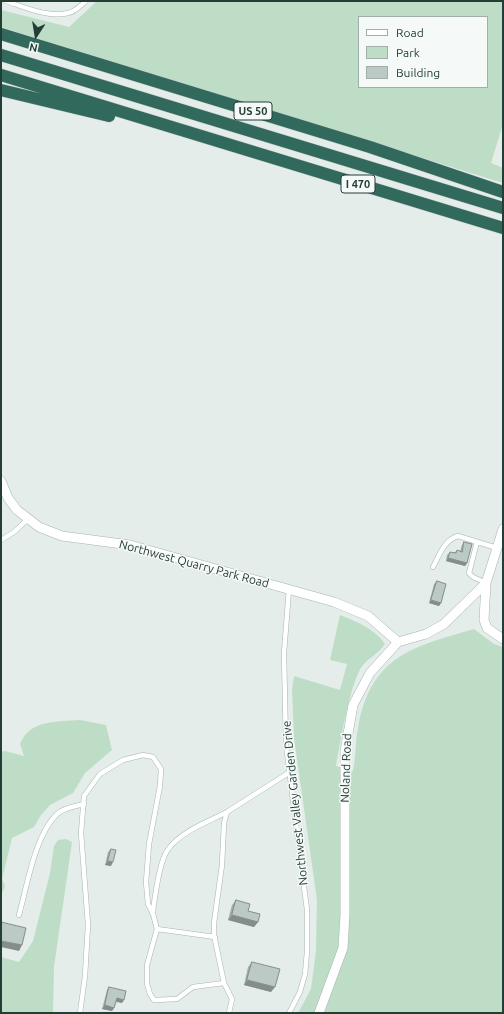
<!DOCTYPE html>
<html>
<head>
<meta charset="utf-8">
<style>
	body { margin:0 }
	#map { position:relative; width:504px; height:1014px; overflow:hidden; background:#e4ede9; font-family:Ubuntu,sans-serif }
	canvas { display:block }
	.frame { position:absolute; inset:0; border:2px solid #243e37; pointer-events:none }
	.legend { position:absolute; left:358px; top:16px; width:130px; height:72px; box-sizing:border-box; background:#f5f9f7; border:1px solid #a1aeaa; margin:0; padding:5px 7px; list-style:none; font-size:12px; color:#243e37 }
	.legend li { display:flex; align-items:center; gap:8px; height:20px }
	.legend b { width:20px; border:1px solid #a1aeaa }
	.north { position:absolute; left:16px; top:16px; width:40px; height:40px; -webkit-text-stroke:3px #f5f9f7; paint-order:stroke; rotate:192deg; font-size:11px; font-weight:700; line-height:16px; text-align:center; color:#243e37 }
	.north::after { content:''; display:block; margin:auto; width:14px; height:18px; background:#243e37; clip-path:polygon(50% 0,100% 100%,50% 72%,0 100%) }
</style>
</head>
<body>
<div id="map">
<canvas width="504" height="1014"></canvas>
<div class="frame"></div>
<ul class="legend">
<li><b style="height:5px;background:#fff"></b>Road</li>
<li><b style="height:11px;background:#beddc6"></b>Park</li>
<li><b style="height:11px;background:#bccac5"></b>Building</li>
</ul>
<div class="north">N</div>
</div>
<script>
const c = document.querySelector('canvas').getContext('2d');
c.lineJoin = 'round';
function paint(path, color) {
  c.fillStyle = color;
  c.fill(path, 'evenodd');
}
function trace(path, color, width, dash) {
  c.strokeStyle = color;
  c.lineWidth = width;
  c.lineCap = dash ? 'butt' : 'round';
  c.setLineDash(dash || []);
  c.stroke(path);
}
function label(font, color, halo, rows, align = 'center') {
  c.font = font + ' Ubuntu,sans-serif';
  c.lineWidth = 3;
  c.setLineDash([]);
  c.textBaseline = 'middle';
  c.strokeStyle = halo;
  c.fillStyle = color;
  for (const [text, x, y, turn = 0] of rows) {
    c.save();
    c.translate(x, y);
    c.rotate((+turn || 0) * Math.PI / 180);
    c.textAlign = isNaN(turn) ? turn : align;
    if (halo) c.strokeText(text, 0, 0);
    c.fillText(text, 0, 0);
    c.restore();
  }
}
paint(new Path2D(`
	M97,1H503V124L491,163L503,168V183L1,27V10L69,27ZM359,17H487V87H359Z
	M340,615C357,622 374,628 385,644C379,653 370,657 363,665C350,681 340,744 336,766L353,771C356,757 355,742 358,728C371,656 412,647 474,629L494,644L503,647V1013H298L311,989L316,951L317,900L294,738L292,690L294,676L340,690L347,664L330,660Z
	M80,720L106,725L112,750L85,773L73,793L50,805L41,815L34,827L12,838L2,879L5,886L1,896V752L5,751L24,756L20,744C30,719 57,722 80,720Z
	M66,839L72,842L54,967L53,1013H1V957L19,962L33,941L50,873L54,846L58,840Z`), '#beddc6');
const lane = new Path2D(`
	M6,1C24,7 48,18 68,13C75,12 80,6 86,1
	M1,540L14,532L28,519
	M477,542L469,573L473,577L486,583
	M433,567C439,556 444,540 458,536L497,548
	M289,589L284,653L286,745L307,910V952L305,974L300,992L289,1013
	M153,911C155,896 159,863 167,851C179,832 208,822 227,812
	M19,915C27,886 35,835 57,814C63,808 76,806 84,804
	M157,929L215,937
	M80,1013L85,976L88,925L81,833L84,796L100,774L123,760L143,755L153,757L161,769L160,786L149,844L146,882L148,904L153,914L157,929L147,965V984L150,994L154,1000L177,999L193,987L224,983
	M229,1013L232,999L224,983L214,935V923L222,865L224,823L227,812L290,772`);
const street = new Path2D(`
	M1,481L8,498L17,510L39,527L62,536L130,545L334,602L368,616L398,642
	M503,529L486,583L484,620L487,628L503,639
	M319,1013L343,948L345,915V751L353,705L370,673L398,642L426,634L444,624L486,583`);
const highway = new Path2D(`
	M1,34L370,147L503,192
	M1,55L503,208
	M1,75L503,228
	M1,90L109,116`);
trace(lane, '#a7b5b0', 5.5);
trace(street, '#a7b5b0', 10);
trace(highway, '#c2c9c7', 13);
trace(lane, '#fff', 4.5);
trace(street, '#fff', 9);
trace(highway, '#31695d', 12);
paint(new Path2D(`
	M464,542L467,563L465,566L446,561L447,555L450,552L454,553L457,550L460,551L462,545Z
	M437,581L441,603L439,606L429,603L434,584Z
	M111,849V866L105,865L108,852Z
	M236,900L248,911L258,922L254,927L228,920L232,905Z
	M252,962L271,992L244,985L248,967Z
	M109,987L122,1003L116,1002L114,1008L112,1011L102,1009L107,990Z`), '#a2aea9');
paint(new Path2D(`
	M448,558L467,563L465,566L446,561Z
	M431,600L441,603L439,606L429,603Z
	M108,861L113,862L111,866L105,865Z
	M232,915L258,922L254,927L228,920Z
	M1,941L22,945L19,951L1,947Z
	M247,980L275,987L271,992L244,985Z
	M117,998L124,1000L122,1003L115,1001Z
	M105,1005L114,1008L112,1011L102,1009Z`), '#848d8a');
const building = new Path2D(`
	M464,542L472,544L467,563L448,558L450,552L456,553L457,550L462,552Z
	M437,581L446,584L441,603L431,600Z
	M111,849L116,850L113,862L108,861Z
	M236,900L250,904L248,911L260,914L258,922L232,915Z
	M1,922L26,928L22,945L1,941Z
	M252,962L280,969L275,987L247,980Z
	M109,987L126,991L124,1000L117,998L114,1008L105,1005Z`);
paint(building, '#bccac5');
trace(building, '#848d8a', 1);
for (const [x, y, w] of [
	[253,111,38],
	[358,184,34]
]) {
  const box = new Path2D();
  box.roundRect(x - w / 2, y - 9, w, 18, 3);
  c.fillStyle = '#f5f9f7';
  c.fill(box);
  trace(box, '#243e37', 1);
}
label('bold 11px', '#243e37', null, [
	["US 50",253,111],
	["I 470",358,184]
]);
label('12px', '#243e37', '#f5f9f7', [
	["Northwest Quarry Park Road",194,564,15],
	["Noland Road",346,768,-88],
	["Northwest Valley Garden Drive",295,803,-96]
]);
</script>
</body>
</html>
